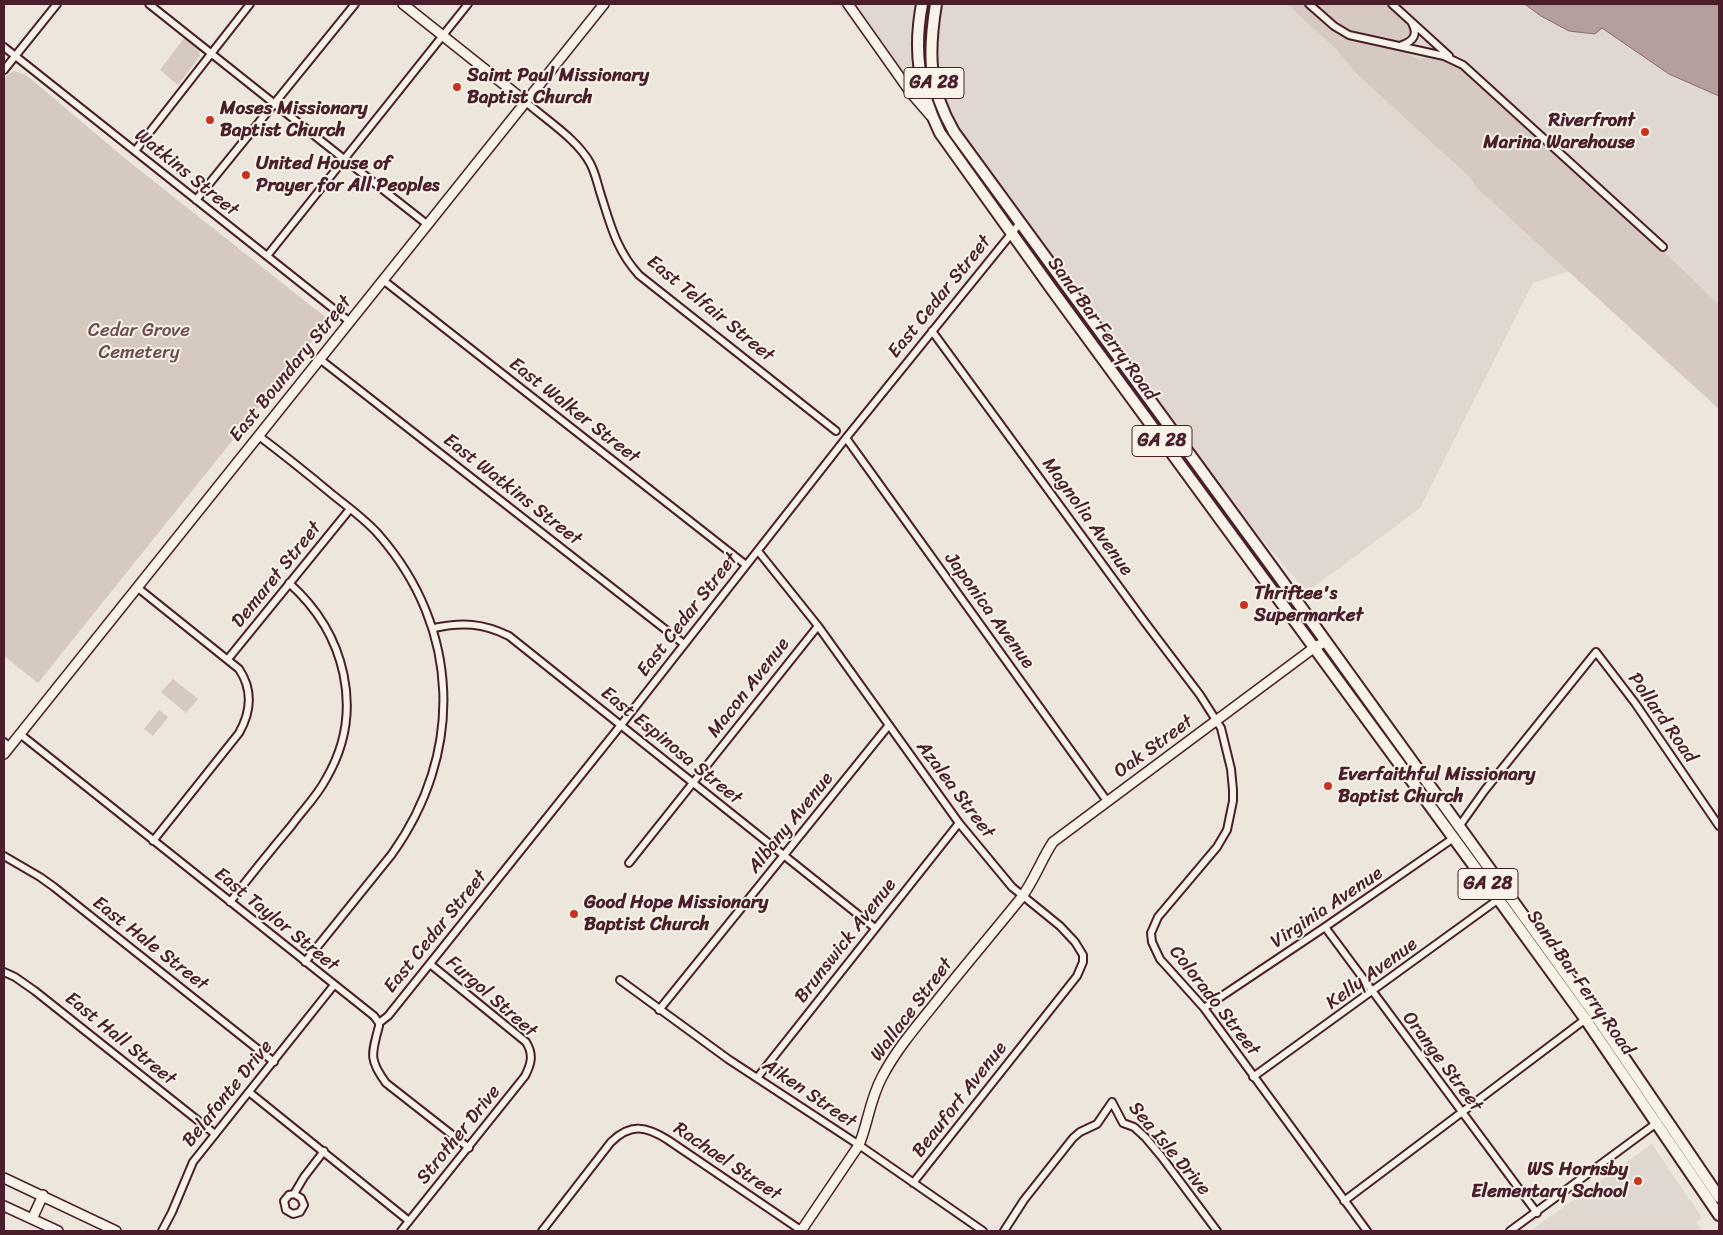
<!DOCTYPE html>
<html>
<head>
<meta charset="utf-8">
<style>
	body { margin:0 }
	#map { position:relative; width:1723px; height:1235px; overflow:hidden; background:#ece6dd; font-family:Sriracha,sans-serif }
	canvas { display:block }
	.frame { position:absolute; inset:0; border:5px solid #4a1f2b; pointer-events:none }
</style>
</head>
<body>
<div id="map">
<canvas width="1723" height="1235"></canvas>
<div class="frame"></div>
</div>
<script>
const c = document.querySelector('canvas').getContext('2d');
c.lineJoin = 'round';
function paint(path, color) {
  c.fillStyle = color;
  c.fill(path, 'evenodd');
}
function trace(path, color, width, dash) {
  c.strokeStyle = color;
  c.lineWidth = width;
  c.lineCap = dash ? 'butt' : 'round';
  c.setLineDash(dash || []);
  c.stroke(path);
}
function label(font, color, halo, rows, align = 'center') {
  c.font = font + ' Sriracha,sans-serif';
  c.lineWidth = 4;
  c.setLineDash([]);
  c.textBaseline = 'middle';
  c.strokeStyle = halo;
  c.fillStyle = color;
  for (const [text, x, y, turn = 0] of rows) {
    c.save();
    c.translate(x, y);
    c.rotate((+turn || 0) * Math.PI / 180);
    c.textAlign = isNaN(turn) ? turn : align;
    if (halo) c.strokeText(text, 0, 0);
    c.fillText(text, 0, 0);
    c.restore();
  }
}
paint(new Path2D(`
	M838,4H1633L1719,28V380L1576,269L1533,283L1420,508L1307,592L1220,491Z
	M1652,1144L1702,1218L1696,1222L1703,1231H1530Z`), '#e0d7d0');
paint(new Path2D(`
	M1287,4H1385L1411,27C1413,36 1408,41 1400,42L1396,49L1422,60L1425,55L1456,65L1487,91L1492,85L1719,305V409L1476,187L1471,178L1358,75L1335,48Z
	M184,38L199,50L200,56L178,85L160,70Z
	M14,71L26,75L127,160L329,320L38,683L4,656V80L8,74Z
	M173,679L198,699L186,713L161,692Z
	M159,710L168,717L153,736L144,729Z`), '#d5c9c2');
const water = new Path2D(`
	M1525,4H1719V96L1669,74L1602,28L1595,34L1569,31L1541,16Z`);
paint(water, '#b39f9d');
trace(water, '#896c6f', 1);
const street = new Path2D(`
	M149,4L344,159L428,225
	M1309,4L1334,26L1349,35L1444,56L1463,65L1663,247
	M1392,4L1449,56
	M1402,45C1414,41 1418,34 1412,23
	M4,47L350,322
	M4,70L57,4
	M526,102C546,120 577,139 590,163C595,172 597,182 600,192C610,223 616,250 639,275L836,431
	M135,151L250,4
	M196,200L355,4
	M267,256L468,4
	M383,280L746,565
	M932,331L1144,621L1200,695L1221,728L1231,769L1233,790V801L1227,830L1217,847L1158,917L1151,933L1152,942L1160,959L1204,1008L1367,1231
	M321,360L684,644
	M259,436C284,455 309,475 333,495C349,508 366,520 379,535C461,629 464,753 392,854L305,962
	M846,438L1107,801
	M758,551L818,626L959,823L1012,887L1060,926L1075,942L1083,955V962L1077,976L913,1183
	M138,588L239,669C253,690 251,712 239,733L153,841
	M434,628C462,622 483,623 509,636L875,928
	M228,659L350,509
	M20,734L374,1016L379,1023V1026C372,1053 368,1059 386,1083L469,1148
	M4,742L10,747
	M1458,828L1485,790L1596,652L1635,703L1719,826
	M4,856L40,877L54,887L274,1062
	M629,863L818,626
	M230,902C250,876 271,850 292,825C303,810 317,796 326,779C366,711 345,633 289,583
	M1325,927L1537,1213
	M4,972L15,977L35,991L215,1134
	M620,980L728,1059L859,1145L983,1231
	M1204,1008L1325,927L1455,837
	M659,1010L889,725
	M379,1023L388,1016L621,725L846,438L1020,223
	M1253,1077L1507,893
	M757,1078L959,823
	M249,1092L409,1221
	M294,1194L301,1198L304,1205L300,1212L293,1214L286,1210L284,1201L289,1195L294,1194L304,1177L324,1151
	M1344,1201L1587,1018
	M162,1231L172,1212L193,1162L334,985
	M401,1231L525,1076C531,1064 534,1055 526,1042L430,964
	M542,1231L611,1142C631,1123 646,1126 668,1140L802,1231
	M1004,1231L1024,1200L1073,1138L1080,1132L1097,1124L1112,1102L1123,1123L1134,1127L1145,1137L1161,1156L1217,1231
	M1510,1231L1658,1122`);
const secondary = new Path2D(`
	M403,4L526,102
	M848,4L911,93L931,116
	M4,754L604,4
	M4,1178L116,1231
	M4,1206L58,1231
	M32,1219L43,1195
	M801,1231L859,1145C868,1123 870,1099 882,1077C895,1052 914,1029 932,1007C961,970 992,934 1021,898C1034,881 1041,860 1053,842L1315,647L1325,642`);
const primary = new Path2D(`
	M922,4C913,52 919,90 940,133L1053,291L1499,900L1586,1020L1719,1215
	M936,4C928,53 928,87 954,132L1275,571L1593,1012L1719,1197`);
trace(street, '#4a1f2b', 10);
trace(secondary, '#4a1f2b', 12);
trace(primary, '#4a1f2b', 14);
trace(street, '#f7f3e8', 6);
trace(secondary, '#f7f3e8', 9);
trace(primary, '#f7f3e8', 10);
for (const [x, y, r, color] of [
	[457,87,5,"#c8321e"],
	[210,120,5,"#c8321e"],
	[1645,132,5,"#c8321e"],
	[246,175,5,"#c8321e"],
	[1244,605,5,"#c8321e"],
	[1328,786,5,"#c8321e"],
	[574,914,5,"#c8321e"],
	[1638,1181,5,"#c8321e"]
]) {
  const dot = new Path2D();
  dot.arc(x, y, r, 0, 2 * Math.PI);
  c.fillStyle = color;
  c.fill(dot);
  trace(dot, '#f7f3e8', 2);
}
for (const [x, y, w] of [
	[934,83,60],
	[1162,441,60],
	[1488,884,60]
]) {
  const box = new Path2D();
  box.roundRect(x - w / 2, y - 15.5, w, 31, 4);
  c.fillStyle = '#f7f3e8';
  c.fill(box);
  trace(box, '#4a1f2b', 1);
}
label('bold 18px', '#4a1f2b', null, [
	["GA 28",934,83],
	["GA 28",1162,441],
	["GA 28",1488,884]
]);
label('bold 19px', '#4a1f2b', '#f7f3e8', [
	["Saint Paul Missionary",467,76],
	["Baptist Church",467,98],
	["Moses Missionary",220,109],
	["Baptist Church",220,131],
	["Riverfront",1635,121,"right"],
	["Marina Warehouse",1635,143,"right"],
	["United House of",256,164],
	["Prayer for All Peoples",256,186],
	["Thriftee's",1254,594],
	["Supermarket",1254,616],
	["Everfaithful Missionary",1338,775],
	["Baptist Church",1338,797],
	["Good Hope Missionary",584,903],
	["Baptist Church",584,925],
	["WS Hornsby",1628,1170,"right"],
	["Elementary School",1628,1192,"right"]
], 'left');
label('19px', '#4a1f2b', '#f7f3e8', [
	["Watkins Street",186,173,39],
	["East Cedar Street",940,297,-51],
	["East Telfair Street",710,309,39],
	["Sand Bar Ferry Road",1102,329,54],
	["East Boundary Street",291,369,-51],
	["East Walker Street",574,411,38],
	["East Watkins Street",512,490,38],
	["Magnolia Avenue",1087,517,54],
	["Demaret Street",277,575,-51],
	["Japonica Avenue",989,611,54],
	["East Cedar Street",688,615,-52],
	["Macon Avenue",749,688,-52],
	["Pollard Road",1662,718,55],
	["East Espinosa Street",671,746,39],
	["Oak Street",1154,747,-36],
	["Azalea Street",955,790,53],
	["Albany Avenue",791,823,-51],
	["Virginia Avenue",1327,908,-34],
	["East Taylor Street",276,920,39],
	["East Cedar Street",436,932,-51],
	["Brunswick Avenue",846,941,-52],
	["East Hale Street",150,944,38],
	["Kelly Avenue",1372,974,-36],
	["Sand Bar Ferry Road",1580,983,55],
	["Furgol Street",491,997,41],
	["Colorado Street",1214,1001,52],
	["Wallace Street",912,1010,-53],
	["East Hall Street",120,1039,39],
	["Orange Street",1442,1062,53],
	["Belafonte Drive",228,1094,-51],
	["Aiken Street",809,1094,34],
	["Beaufort Avenue",960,1100,-52],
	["Strother Drive",459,1135,-51],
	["Sea Isle Drive",1169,1149,50],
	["Rachael Street",727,1162,34]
]);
label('19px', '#6d4a51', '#f7f3e8', [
	["Cedar Grove",139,331],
	["Cemetery",139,353]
]);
</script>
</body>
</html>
